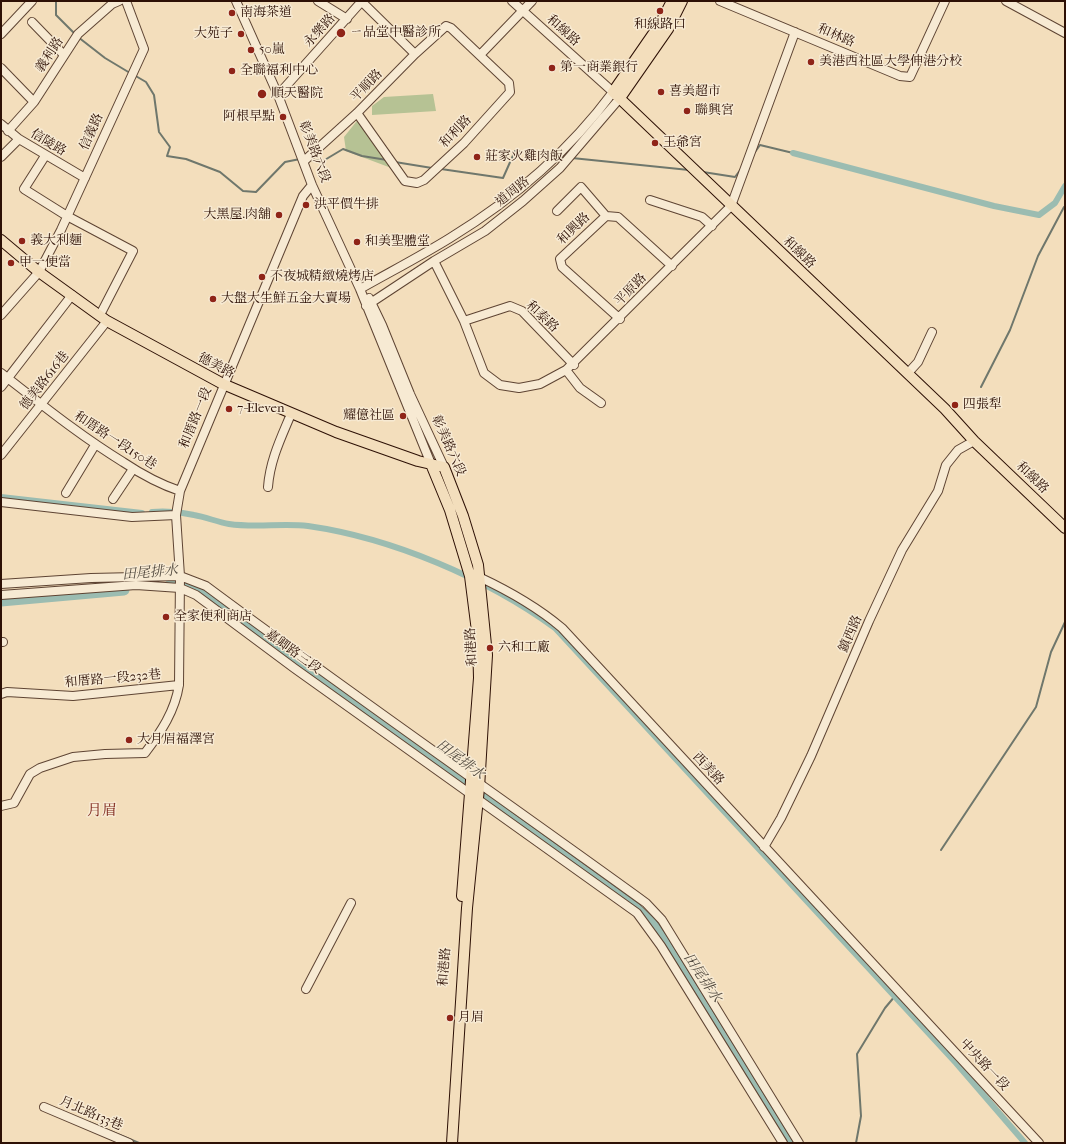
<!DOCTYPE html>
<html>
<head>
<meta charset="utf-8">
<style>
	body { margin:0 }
	#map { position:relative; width:1066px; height:1144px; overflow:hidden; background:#f3debc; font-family:"IM FELL French Canon",serif }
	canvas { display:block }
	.frame { position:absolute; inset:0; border:2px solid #2d1005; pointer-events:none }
</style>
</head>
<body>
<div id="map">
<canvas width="1066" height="1144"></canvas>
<div class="frame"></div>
</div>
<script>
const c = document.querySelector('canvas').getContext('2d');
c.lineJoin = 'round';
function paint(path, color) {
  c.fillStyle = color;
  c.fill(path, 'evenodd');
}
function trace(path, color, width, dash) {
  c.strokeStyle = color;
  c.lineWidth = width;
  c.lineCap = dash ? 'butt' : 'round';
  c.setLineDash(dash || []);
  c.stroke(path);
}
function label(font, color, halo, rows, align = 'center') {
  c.font = font + ' "IM FELL French Canon","Noto Serif TC",serif';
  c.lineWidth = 3;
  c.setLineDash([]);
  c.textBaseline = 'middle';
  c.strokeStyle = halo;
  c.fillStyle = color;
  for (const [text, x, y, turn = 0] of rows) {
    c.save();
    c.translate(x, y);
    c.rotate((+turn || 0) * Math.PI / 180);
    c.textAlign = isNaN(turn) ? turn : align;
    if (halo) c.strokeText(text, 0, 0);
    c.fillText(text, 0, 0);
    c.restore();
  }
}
paint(new Path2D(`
	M433,94L436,111L372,115V106L384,97Z
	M360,117L394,169L346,151L344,137Z`), '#b6c294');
const water = new Path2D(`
	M491,797L639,904L656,920L668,938L794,1143H786L642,915L490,805Z`);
paint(water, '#9bbcb1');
trace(water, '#6f776c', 1);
trace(new Path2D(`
	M56,1V15L75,34
	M78,37L105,58L130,73
	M134,75L146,82L154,95L159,132L170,147L167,156L186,159L220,172L243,191L256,192L285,162L300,159
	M755,152L760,145L793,153
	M572,158L689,170
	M310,160L323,161L343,149L362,156L387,160
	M395,162L432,168
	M441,169L503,178L515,151L552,155
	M703,172L735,177L741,169
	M981,387L1010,330L1038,256L1064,207
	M941,850L1036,707L1051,652L1065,622
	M89,1122L139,1143
	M856,1143L861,1116L857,1054L885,1008L895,996`), '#6f776c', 2);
trace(new Path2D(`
	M793,153L994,206L1039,215L1055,203L1065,186
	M1,497L142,513
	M152,512C165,511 180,512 194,515C206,517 217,522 229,524C255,528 282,523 308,526C392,538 486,578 555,628L956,1063L1025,1143`), '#9bbcb1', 6);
trace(new Path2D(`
	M169,586L189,585L216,602L361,705L502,809
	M1,601L124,590`), '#9bbcb1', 11);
const minor = new Path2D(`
	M236,1L278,95L312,185L360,289L431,464
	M318,1L347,19
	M361,1L415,54
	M720,1L900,76L910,77L945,1
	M1006,1L1065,33
	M32,22L64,55
	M1,34L32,1
	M480,55L532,1
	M1,68L34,102
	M278,95L362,1
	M1,124L19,139L85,178
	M8,131L34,102L78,34L112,4L119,1
	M45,156L24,189L67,216L133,251L100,315
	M1,157L19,139
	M304,161L357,113L415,54L446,26L451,28L509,83L510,92L464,143L424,180L417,183L405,181L357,113
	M650,200L702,217L712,226
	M557,211L581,187L606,216
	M434,261L464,321L484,373L500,385L519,388L540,384L566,370L731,206L795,32
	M360,289C390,272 421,256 450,238C512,200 570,150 613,92L512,1
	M369,298L382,325L410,394L444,467
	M366,306L434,261L485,231L523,201L560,168L620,98
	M1,315L39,272L61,230L144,49L126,1
	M620,319L562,267L560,259L606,216L618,217L672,266
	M464,321L510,306L522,311L574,365
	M566,370L580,388L601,403
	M1,373C41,404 79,435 123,462C141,474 159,484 180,491
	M908,373L918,362L932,332
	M1,387L72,295
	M1,455L107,321
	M268,487C270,460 281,438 291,414
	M66,493L95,445
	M113,499L133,469
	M1,502L132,517L176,515
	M475,576L479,577C509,591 536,606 562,628L1039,1143
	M1,584L91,578L180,576L206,586C351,694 500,797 646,903L662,920L799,1143
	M1,595L136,585L180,588L196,595L294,668L637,913L661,946L783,1143
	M1,642H3
	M1,694L7,692L73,696L179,685
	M1,806L14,803L30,774L40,768L73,757L105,754L145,753C161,732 175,711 179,685L180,576L176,515L180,491L303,196L312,185
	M764,847L781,818L811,756L869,621L902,550L938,491L946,465L958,450L974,441
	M306,989L351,903
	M44,1107L129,1143`);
const major = new Path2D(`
	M672,1L660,24L613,92L945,409L974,441L1065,528
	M620,98L668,29L682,1
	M1,240L39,272L107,321L223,384L336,432L418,461L444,467L463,516L478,565L487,655L479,788L467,908L452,1143
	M431,464L450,510L470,576L478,639L479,678L462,896`);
trace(minor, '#5e4433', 10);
trace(major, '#2d1005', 12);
trace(minor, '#f7ead3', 8);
trace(major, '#f3debc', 10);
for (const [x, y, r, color] of [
	[660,11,4,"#8f2418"],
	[232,13,4,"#8f2418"],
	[341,33,5,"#8f2418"],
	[241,34,4,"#8f2418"],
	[251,50,4,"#8f2418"],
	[811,62,4,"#8f2418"],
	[552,68,4,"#8f2418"],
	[232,71,4,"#8f2418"],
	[661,92,4,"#8f2418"],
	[262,94,5,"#8f2418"],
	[687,111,4,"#8f2418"],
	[283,117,4,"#8f2418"],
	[655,143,4,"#8f2418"],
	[477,157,4,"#8f2418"],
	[306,205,4,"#8f2418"],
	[279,215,4,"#8f2418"],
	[22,241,4,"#8f2418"],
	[357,242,4,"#8f2418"],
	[11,263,4,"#8f2418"],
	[262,277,4,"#8f2418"],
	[213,299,4,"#8f2418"],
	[955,405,4,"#8f2418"],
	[229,409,4,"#8f2418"],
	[403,416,4,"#8f2418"],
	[166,617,4,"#8f2418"],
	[490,648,4,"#8f2418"],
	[129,740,4,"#8f2418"],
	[450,1018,4,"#8f2418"]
]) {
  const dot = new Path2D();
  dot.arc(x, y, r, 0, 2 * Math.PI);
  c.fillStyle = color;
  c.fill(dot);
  trace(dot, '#f7ead3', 1.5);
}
label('13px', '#2d1005', '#f7ead3', [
	["南海茶道",240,13],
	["和線路口",660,25,"center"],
	["ㄧ品堂中醫診所",350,33],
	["大苑子",233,34,"right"],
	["50嵐",259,50],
	["美港西社區大學伸港分校",819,62],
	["第一商業銀行",560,68],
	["全聯福利中心",240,71],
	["喜美超市",669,92],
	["順天醫院",271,94],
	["聯興宮",695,111],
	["阿根早點",275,117,"right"],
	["王爺宮",663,143],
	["莊家火雞肉飯",485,157],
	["洪平價牛排",314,205],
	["大黑屋.肉舖",271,215,"right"],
	["義大利麵",30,241],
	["和美聖體堂",365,242],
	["甲一便當",19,263],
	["不夜城精緻燒烤店",270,277],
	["大盤大生鮮五金大賣場",221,299],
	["四張犁",963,405],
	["7-Eleven",237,409],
	["耀億社區",395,416,"right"],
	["全家便利商店",174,617],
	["六和工廠",498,648],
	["大月眉福澤宮",137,740],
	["月眉",458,1018]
], 'left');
label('13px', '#2d1005', '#f7ead3', [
	["永樂路",320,31,-48],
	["和線路",563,31,42],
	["和林路",836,36,23],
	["義利路",50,55,-57],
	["平順路",367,86,-46],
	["信義路",92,132,-66],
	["和利路",456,132,-46],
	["信陵路",48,143,31],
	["彰美路六段",314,152,69],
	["道周路",513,192,-39],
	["和興路",574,229,-44],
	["和線路",799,253,44],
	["平原路",631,290,-46],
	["和泰路",542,317,43],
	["德美路",216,366,27],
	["德美路616巷",45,381,-52],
	["和厝路一段",196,418,-68],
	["和厝路一段150巷",115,441,33],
	["彰美路六段",448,446,66],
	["和線路",1032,478,44],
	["鎮西路",851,634,-67],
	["和港路",472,647,-93],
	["嘉卿路三段",293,652,36],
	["和厝路一段232巷",113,679,-5],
	["西美路",708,769,47],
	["和港路",445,967,-86],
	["中央路一段",984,1065,47],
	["月北路133巷",91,1114,23]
]);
label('italic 14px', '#544c41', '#f7ead3', [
	["田尾排水",150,573,-5],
	["田尾排水",460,760,37],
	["田尾排水",702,978,56]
]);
label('15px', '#7a1f14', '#f7ead3', [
	["月眉",102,811]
]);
</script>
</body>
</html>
